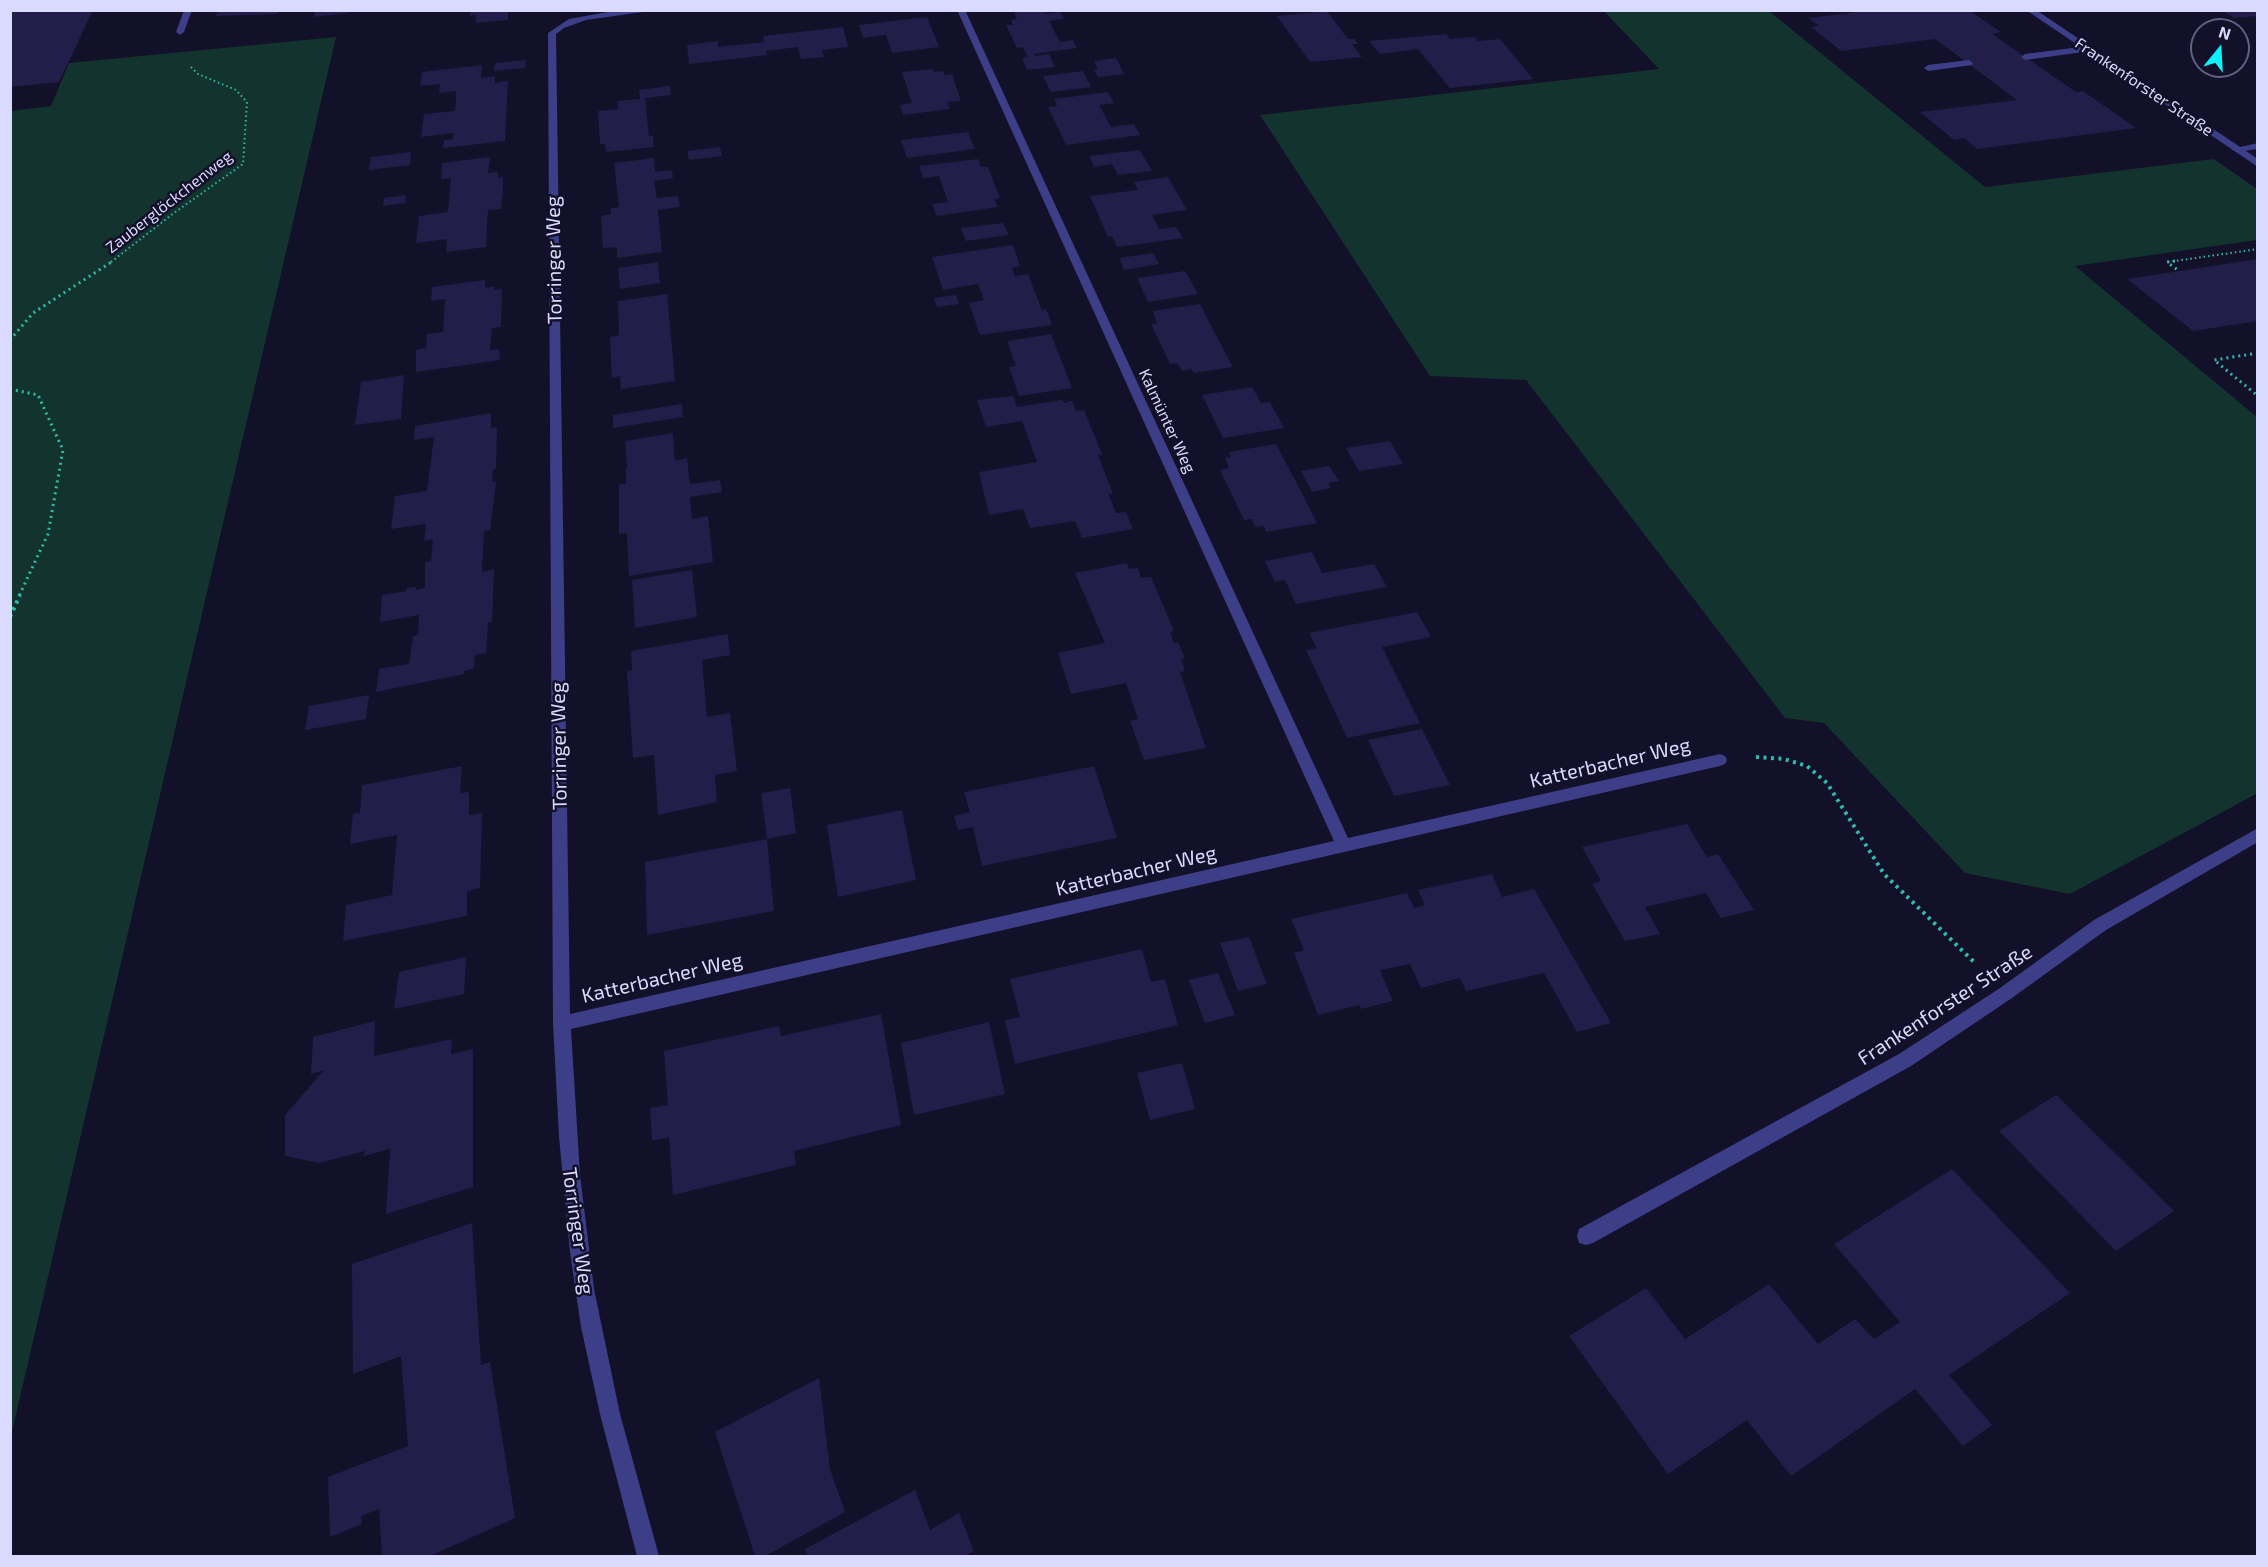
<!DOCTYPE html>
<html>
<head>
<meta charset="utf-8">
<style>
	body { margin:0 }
	#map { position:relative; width:2268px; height:1567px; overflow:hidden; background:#131029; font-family:"Exo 2",sans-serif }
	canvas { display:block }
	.frame { position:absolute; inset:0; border:12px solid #dad9ff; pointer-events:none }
	.north { position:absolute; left:2190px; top:18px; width:60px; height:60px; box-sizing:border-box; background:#131029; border:2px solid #63607f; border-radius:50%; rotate:18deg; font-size:16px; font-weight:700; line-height:24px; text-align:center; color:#dad9ff }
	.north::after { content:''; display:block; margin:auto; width:21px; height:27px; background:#07f4fc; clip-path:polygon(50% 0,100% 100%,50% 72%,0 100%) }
</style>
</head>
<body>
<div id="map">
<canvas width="2268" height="1567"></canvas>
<div class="frame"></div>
<div class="north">N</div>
</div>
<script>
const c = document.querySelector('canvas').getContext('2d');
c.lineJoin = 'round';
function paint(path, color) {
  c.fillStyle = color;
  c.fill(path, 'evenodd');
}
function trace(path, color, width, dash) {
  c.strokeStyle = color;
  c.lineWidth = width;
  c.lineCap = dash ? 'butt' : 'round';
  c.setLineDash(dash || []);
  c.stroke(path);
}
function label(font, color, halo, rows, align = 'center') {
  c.font = font + ' "Exo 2",sans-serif';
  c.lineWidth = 5;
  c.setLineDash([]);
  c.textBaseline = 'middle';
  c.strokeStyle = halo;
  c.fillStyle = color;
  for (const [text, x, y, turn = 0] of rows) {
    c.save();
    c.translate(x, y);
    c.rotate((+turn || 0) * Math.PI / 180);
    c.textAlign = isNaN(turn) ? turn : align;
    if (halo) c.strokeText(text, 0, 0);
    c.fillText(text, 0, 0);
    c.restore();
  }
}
paint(new Path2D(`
	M1769,11L1985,187L2214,159L2257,189V240L2075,266L2257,417L2258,793L2070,894L1965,873L1824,723L1785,718L1526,380L1430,376L1260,115L1659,69L1604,11Z
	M336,37L11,1436V111L51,106L69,63Z`), '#13332f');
paint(new Path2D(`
	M10,10H93L59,82L10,87Z
	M219,10H279L277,14L215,16Z
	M315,10H349L348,13L314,17Z
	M470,10H508V20L476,23V15L470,16Z
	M1013,10H1044L1045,14L1060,12L1064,19L1049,21L1060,42L1073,40L1077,48L1034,54L1035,56L1049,54L1055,67L1027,70L1022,58L1028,57L1023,47L1017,48L1006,25H1013L1011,20L1017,19Z
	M1875,10H1969L2001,32L1992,34L2076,92L2083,91L2136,128L1977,149L1964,138L1954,140L1920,112L2017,100L1935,39L1841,51L1811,27L1819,26L1808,18Z
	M2221,10H2258V16L2234,18Z
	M1327,11L1348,39H1354L1358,44H1352L1362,57L1310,62L1277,16Z
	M927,17L939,47L892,53L886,35L863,38L859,25Z
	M843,27L848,47L822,50L824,57L801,59L798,47L766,51L767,55L689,64L687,45L718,41V47L764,42L763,36Z
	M1446,34L1450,39L1474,37L1478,41L1500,39L1533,79L1450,88L1418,49L1380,54L1369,41Z
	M1116,58L1124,74L1098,77L1094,70L1098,69L1094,61Z
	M526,60L525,68L494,71L495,63Z
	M482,65L481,78L495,76V83L508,81L505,141L443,148L444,140L453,139V133L421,137L424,114L455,111L456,101V91L439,93L440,84L420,86L422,72Z
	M933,69L934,72L943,71L944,75L952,74L961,101L947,102L950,109L903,115L900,105L912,103L902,72Z
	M1083,71L1091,87L1051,92L1043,76Z
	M670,86L671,95L645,98L649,136H653L654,147L606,152L605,144H600L598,111L618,109V101L640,99L639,90Z
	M1108,92L1114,103L1099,105L1111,127L1134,124L1140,135L1066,145L1048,107L1057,106L1054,99Z
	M968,132L975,149L907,158L901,140Z
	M720,147L722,156L689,160L687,151Z
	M1140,150L1152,171L1118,175L1112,164L1094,167L1089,156Z
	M411,152L410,165L369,170L371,157Z
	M490,157L488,173L498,172V178L503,177V191L501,209L488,210L486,247L446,252L447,239L416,243L419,216L448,212L451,178L441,179L442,163Z
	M654,158L655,172L672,170L673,178L654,181L657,198L678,196L680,207L658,210L662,252L617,258V247L603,248L601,216L611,214V208L619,207L614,163Z
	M978,159L981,167H988L1000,198L994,199L998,207L937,216L932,204L948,202L939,176L923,178L919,166Z
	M1168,177L1187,210L1152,215L1159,229L1176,227L1183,238L1117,247L1112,236L1108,237L1090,196L1138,190L1134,182Z
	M406,195L405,203L383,206L384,198Z
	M1003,223L1009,235L966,241L961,228Z
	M1013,245L1020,266L1012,268L1015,276L1028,274L1042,310L1046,309L1052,325L980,335L969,303L984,300L978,284L943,290L932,257Z
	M1153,253L1159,264L1124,270L1119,258Z
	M2258,259V321L2193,331L2127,279Z
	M658,262L660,283L620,289L618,268Z
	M1185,271L1198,294L1148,302L1137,278Z
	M485,280V288L494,286V290L502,289L501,327L492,328L490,350L499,349L500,360L416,372V350L426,348L427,334L443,332L445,299L431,301L432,287Z
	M667,294L675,381L621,389L620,376L612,378L610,337L619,335L618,301Z
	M956,295L959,304L937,307L934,298Z
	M1200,304L1207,318L1233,367L1194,373L1191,369L1182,371L1177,363L1170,364L1151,324H1157L1153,311Z
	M1051,334L1072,388L1019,396L1009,367L1016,366L1007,341Z
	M404,375L401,419L355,425L361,382Z
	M1252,387L1261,403L1270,402L1284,428L1223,438L1202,395Z
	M1013,396L1017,407L1062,400L1064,403L1072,401L1076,411L1084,410L1102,454L1098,455L1113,494H1108L1116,513L1126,512L1133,529L1082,538L1075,521L1030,528L1023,509L989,515L979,472L1037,462L1022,421L986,427L977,400Z
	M682,404L683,417L613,428V415Z
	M491,413V428L497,427L496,469H493L492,482H496L490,530L484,531L482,572L494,569L492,622L488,623L486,653L475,655L474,668L464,671V674L376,692L379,669L409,664L413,636L418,635L419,615L380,622L382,595L407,591V588L416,587V590L425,588V562L431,561L433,539L424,541L426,524L391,529L395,496L427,491L434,437L414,440L415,426Z
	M673,433L675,461L687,458L690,484L720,480L722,492L690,497L692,519L708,516L713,562L629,576L627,533L619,534V484H626V468H627L625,441Z
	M1390,441L1403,464L1359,471L1346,448Z
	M1276,444L1296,482L1317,523L1266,532L1264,526L1255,527L1252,519L1244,520L1220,470L1229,468L1225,458L1231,457L1229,452Z
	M1329,466L1339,481L1328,483L1331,488L1312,492L1301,471Z
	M1312,552L1322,573L1374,564L1387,587L1296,604L1285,580L1275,582L1265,561Z
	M1127,563L1129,569L1138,568L1141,578L1151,577L1174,631L1170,632L1174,643L1178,642L1185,658L1181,659L1185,671L1180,672L1206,748L1144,760L1130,721L1138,719L1126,683L1071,694L1058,653L1105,643L1075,573Z
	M692,570L697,617L635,628L632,580Z
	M1417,612L1431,637L1382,647L1420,723L1347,738L1306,650L1317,648L1309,633Z
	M728,634L730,655L702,660L707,717L730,713L737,771L715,775L717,802L658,815L654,755L633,758L627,671L632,670L631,651Z
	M369,695L366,719L305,730L309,706Z
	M1422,729L1450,785L1394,796L1368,740Z
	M462,766L460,793L469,792V815L482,813L480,888L467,891V916L343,941L346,905L392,895L397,835L350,844L353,814L360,813L362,785Z
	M1094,766L1117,838L982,866L973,827L958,830L954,816L970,812L964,792Z
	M790,788L796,833L767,839L761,793Z
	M902,810L916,880L838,897L827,825Z
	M1687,824L1707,857L1718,854L1754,910L1721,918L1706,893L1645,907L1660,934L1625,941L1592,884L1601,881L1582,847Z
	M767,839L774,911L647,935L645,862Z
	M1492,874L1502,897L1534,889L1611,1023L1577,1032L1544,973L1466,991L1460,978L1421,988L1410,964L1380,970L1393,1001L1361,1009L1359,1005L1318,1015L1294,953L1304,950L1291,919L1407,893L1414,908L1425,905L1418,890Z
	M1249,937L1267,984L1238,991L1220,943Z
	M1142,949L1151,982L1165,979L1178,1025L1015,1064L1005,1020L1020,1017L1010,979Z
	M466,957L464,994L394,1009L399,972Z
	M1218,973L1235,1015L1205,1023L1189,980Z
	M881,1014L901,1125L794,1151L796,1165L673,1195L669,1137L652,1141L650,1108L668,1105L664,1051L779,1026L781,1036Z
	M375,1021L374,1056L452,1039L451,1054L473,1049V1187L386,1214L390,1149L364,1156L365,1151L319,1163L285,1156V1115L324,1070L311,1074L313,1037Z
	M989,1022L1005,1094L914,1115L901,1043Z
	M1182,1063L1195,1109L1150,1120L1137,1073Z
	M2056,1095L2174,1211L2116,1251L1999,1131Z
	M1952,1169L2070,1293L1949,1375L1992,1425L1963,1446L1915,1389L1791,1476L1747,1420L1668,1474L1569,1336L1646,1288L1685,1339L1769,1284L1818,1344L1855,1319L1874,1339L1900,1322L1834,1244Z
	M472,1223L481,1365L490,1362L515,1518L430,1556H382L379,1509L361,1516L362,1524L330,1537L328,1477L408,1446L401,1356L353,1374L352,1264Z
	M819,1378L830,1469L845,1512L765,1556H755L715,1432Z
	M915,1490L930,1530L959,1513L974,1551L965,1556H808L805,1549Z`), '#231d49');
trace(new Path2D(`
	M111,262L174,213L243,164L247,102L236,90L198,74L191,67
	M2168,262L2258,249`), '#31baa8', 2, [1.5, 3]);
trace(new Path2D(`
	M2175,261L2167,262L2179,271
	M10,340L33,313L113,261
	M2258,353L2214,360L2258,396
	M10,389L38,395L63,450L48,534L19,596`), '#31baa8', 3, [2, 4]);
trace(new Path2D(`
	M10,617L20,595
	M1756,757L1784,759L1807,766L1827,783L1884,874L1975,963`), '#31baa8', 4, [3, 4.5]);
paint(new Path2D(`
	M184,10H192L184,32L180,35L176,32Z
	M2088,46L2092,49L2091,51L2025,60L2021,57L2025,54Z
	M1969,60L1973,63L1972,65L1928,71L1924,68L1928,65Z
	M2258,143V149L2236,152L2231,149Z`), '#3c3e87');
paint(new Path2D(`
	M619,10H657L586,20L564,28L556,34L570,1014L1334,841L957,10H965L1348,838L1720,754L1725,756L1727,760L1725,764L1720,766L571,1029L580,1175L594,1289L620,1414L659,1556H637L600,1414L581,1327L570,1252L559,1137L553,1023L548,33L569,19Z
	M2026,10H2036L2258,159V167Z
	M2258,828V842L2106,930L2012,998L1911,1066L1593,1243L1586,1245L1579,1243L1577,1236L1579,1229L1899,1054L2000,988L2094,920Z`), '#3c3e87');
label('16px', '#dad9ff', '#131029', [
	["Frankenforster Straße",2144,87,34],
	["Zauberglöckchenweg",169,202,-38],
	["Kalmünter Weg",1167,421,65]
]);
label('20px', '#dad9ff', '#131029', [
	["Torringer Weg",554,260,-91],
	["Torringer Weg",559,746,-91],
	["Katterbacher Weg",1610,763,-13],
	["Katterbacher Weg",1136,871,-13],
	["Katterbacher Weg",662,978,-13],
	["Frankenforster Straße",1945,1005,-33],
	["Torringer Weg",578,1231,82]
]);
</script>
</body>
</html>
